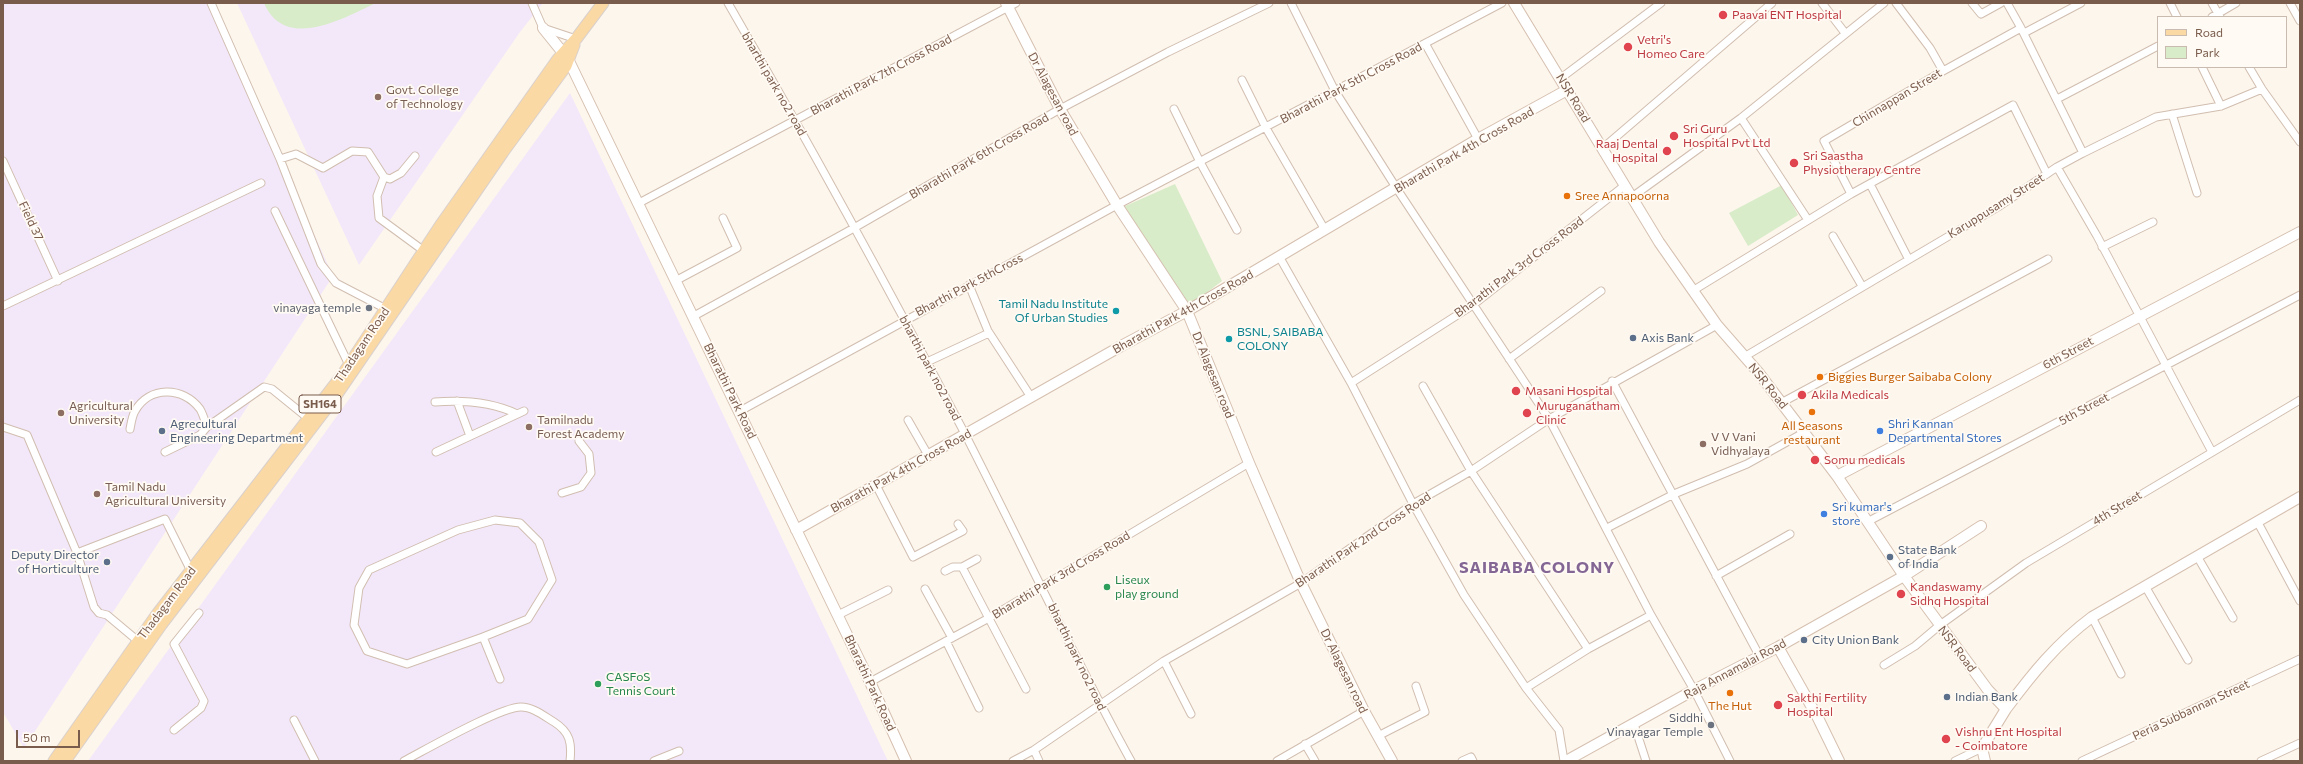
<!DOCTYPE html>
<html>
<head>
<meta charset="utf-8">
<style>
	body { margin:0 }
	#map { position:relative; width:2303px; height:764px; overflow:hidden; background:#fdf6ec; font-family:Commissioner,sans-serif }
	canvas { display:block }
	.frame { position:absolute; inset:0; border:4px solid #7a5c4d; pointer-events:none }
	.legend { position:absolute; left:2157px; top:16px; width:130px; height:52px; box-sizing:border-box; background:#fffaf3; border:1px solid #cabbb1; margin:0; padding:5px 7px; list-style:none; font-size:12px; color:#7a5c4d }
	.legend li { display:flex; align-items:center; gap:8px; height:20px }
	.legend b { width:20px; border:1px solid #cabbb1 }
	.scale { position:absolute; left:16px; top:730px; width:64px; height:18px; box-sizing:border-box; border:2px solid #7a5c4d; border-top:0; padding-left:5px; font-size:12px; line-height:14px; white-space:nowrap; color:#7a5c4d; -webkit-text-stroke:3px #fffaf3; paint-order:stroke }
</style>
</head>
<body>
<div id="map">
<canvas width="2303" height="764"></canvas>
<div class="frame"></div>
<ul class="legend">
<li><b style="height:5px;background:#fbd9a5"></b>Road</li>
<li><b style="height:11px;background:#d8ecc9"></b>Park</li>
</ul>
<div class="scale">50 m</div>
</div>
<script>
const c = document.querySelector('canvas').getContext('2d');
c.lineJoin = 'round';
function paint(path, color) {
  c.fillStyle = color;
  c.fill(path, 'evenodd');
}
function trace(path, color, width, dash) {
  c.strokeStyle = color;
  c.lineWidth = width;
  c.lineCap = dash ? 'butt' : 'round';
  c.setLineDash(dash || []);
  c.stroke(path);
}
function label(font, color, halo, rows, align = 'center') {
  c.font = font + ' Commissioner,sans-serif';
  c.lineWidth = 3.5;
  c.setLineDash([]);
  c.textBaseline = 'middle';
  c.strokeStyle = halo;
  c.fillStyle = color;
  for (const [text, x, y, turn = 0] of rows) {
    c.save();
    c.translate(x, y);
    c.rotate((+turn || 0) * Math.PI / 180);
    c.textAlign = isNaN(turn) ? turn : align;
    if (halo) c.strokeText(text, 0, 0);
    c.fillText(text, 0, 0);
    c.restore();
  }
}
paint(new Path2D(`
	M3,3H209L333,276L24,748L3,712Z
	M237,3H543L520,32L359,265Z
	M570,93L888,761H88Z`), '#f3e8fa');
paint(new Path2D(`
	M264,3H376C344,18 285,52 264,3Z
	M1175,184L1222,281L1188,307L1123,207Z
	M1782,185L1798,215L1748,246L1729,213Z`), '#d8ecc9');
const street = new Path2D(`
	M211,3L280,159L321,264L336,283L386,309
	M532,3L543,28L576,39
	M728,3C810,145 889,289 965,434C1021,543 1072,654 1131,761
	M1291,3L1335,91L1397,189L1549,419L1651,615L1694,690L1730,761
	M1822,3L1845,33
	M1896,3L1930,48L1943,71
	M1972,3L1981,14L2001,3
	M2007,3L2021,28L2083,153
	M2170,3L2177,17
	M2212,3L2220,17
	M2290,3L2300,21
	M2212,17L2236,3
	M2024,33L2081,3
	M1426,45L1478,139
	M2202,67L2221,106
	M2249,67L2262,89L2300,142
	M1561,78L1661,3
	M1242,80L1266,128L1325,230
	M2057,99L2158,46
	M1174,109L1200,162L1237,230
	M2172,114L2197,193
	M1741,118L1808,220
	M1603,148L1772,3
	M415,156L401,173L390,179L384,177L377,196L379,218L424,251
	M280,159L296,154L323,168L352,151L368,152L384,177
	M3,161L58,281
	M2057,167L2097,236L2212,452
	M1870,184L1908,258
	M1851,194L1824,141L1943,71L2021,28
	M1632,197L1741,118L1884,3
	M639,203L1016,3
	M275,211L349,365
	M1833,236L1862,286
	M2102,247L2153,222
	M1280,258L1351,383L1413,504L1464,595L1526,688L1559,730L1564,761
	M677,280L737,248L723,218
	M969,285L988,331L1031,397
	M1694,290L1851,194L2013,105L2047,174
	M3,306L261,183
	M694,316L854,228L1060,109L1168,52L1269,3
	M1744,357L1998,207L2057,167L2083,153L2156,117L2221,106L2262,89
	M1509,359L1601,291
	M927,362L989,333
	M1612,381L1760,657
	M1351,383L1473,305L1624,186
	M1423,386L1471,471L1588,649L1526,688
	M457,401L470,436
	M435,402C462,400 492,402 517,414
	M1781,403L2048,259
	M740,411L1117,205L1502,3
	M908,420L928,455
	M3,427L27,435L77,553L94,607L99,613L107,615L138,641
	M130,429C131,424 132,416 135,411C149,386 183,386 200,409C203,414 205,421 207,427
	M165,452L200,435L207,427L264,387L272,389L309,419
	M436,452L524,411
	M876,485L913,557L963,531L958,524
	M562,493L581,487L591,473L589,454L579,441
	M495,520L520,523L539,542L552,580L528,619L483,637L407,664L367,651L354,625L359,588L369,570L458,530Z
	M2257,521L2300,601
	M1867,522L2300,295
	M1607,528L1674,494L1747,464L1805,432
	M77,553L165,519L191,571
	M2197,556L2233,618
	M962,567L1026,689
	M945,571L953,567H962L977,559
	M1716,576L1790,534
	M2145,586L2188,660
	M925,589L952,638
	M838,615L888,590
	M2092,617L2121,674
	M483,637L500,679
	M946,641L979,708
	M1588,649L1651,615
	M1164,661L1191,714
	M1884,665L1915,646L1940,625L2026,563L2300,400
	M870,682L989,618L1249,463
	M294,720L315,761
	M1634,724L1646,761
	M174,730L201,708L204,701L174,644L199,613
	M1378,736L1425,712L1416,686
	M1305,744L1315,761
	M1034,750L1039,761
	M404,761C427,749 500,707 521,707C533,707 544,716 554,722C570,732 572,743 570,761
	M654,761L679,751
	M1013,761L1034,750L1164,661L1301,583L1413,504L1471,471L1549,419L1717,325
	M1277,761L1364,711
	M1462,761L1471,757L1473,761
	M1955,761L1982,748
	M2082,761L2300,659
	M2261,761L2300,743`);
const secondary = new Path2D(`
	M1006,3L1060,109L1117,205L1187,311L1249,463L1301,583L1364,711L1392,761
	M1514,3L1659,242L1717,325L1758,372L1837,476L1904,576L1988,690L2006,709L1982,748L1985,761
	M543,28L568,59L870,682L906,761
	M1837,476L2300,232
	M796,530L1123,345L1187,311L1478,139L1567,90
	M1778,647L1818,718L1839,761
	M2006,709C2032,674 2057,643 2092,617L2300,497
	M1566,761L1694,690L1778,647L1904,576L1981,526`);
const primary = new Path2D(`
	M54,761L158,613L343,374L440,226L558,59L576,39L603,3
	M65,761L161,625L335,397L503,152L566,66L574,45`);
trace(street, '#d1beb0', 9);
trace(secondary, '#d6c0b0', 12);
trace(primary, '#dad1cd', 13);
trace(street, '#fff', 7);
trace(secondary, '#fff', 10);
trace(primary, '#fbd9a5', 11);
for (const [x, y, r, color] of [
	[1723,15,5,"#e0444e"],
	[1628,47,5,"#e0444e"],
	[378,97,4,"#8d6e63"],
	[1674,136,5,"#e0444e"],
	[1667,151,5,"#e0444e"],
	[1794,163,5,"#e0444e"],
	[1567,196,4,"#e8710a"],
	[369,308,4,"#6b7280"],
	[1116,311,4,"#0f9aa8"],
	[1633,338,4,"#5c6f8a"],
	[1229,339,4,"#0f9aa8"],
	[1820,377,4,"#e8710a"],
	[1516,391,5,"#e0444e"],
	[1802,395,5,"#e0444e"],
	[1812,412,4,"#e8710a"],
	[61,413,4,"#8d6e63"],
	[1527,413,5,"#e0444e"],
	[529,427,4,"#8d6e63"],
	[162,431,4,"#5c6f8a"],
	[1880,431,4,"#3f7fe0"],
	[1703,444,4,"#8d6e63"],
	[1815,460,5,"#e0444e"],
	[97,494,4,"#8d6e63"],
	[1824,514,4,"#3f7fe0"],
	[1890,557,4,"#5c6f8a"],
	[107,562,4,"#5c6f8a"],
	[1107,587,4,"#2e9e5b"],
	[1901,594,5,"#e0444e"],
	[1804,640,4,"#5c6f8a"],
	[598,684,4,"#2e9e5b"],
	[1730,693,4,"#e8710a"],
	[1947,697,4,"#5c6f8a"],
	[1778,705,5,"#e0444e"],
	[1711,725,4,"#6b7280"],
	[1946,739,5,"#e0444e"]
]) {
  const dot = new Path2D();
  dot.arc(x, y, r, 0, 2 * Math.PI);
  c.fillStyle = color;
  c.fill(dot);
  trace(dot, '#fffaf3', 1.5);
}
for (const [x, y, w] of [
	[320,404,42]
]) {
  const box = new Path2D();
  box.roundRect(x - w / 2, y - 9, w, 18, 3);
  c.fillStyle = '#fffaf3';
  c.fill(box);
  trace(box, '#7a5c4d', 1);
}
label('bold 11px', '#7a5c4d', null, [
	["SH164",320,404]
]);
label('12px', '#be3a42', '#fffaf3', [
	["Paavai ENT Hospital",1732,15],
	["Vetri's",1637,40],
	["Homeo Care",1637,54],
	["Sri Guru",1683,129],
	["Hospital Pvt Ltd",1683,143],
	["Raaj Dental",1658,144,"right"],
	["Hospital",1658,158,"right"],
	["Sri Saastha",1803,156],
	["Physiotherapy Centre",1803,170],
	["Masani Hospital",1525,391],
	["Akila Medicals",1811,395],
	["Muruganatham",1536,406],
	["Clinic",1536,420],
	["Somu medicals",1824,460],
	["Kandaswamy",1910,587],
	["Sidhq Hospital",1910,601],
	["Sakthi Fertility",1787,698],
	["Hospital",1787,712],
	["Vishnu Ent Hospital",1955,732],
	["- Coimbatore",1955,746]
], 'left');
label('12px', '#7a5c4d', '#fffaf3', [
	["Bharathi Park 7th Cross Road",881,75,-28],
	["Bharathi Park 5th Cross Road",1351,83,-28],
	["bharthi park no2 road",774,84,60],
	["Dr Alagesan road",1053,94,62],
	["NSR Road",1573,98,59],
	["Chinnappan Street",1897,98,-31],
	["Bharathi Park 4th Cross Road",1464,150,-30],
	["Bharathi Park 6th Cross Road",979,156,-30],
	["Karuppusamy Street",1996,206,-32],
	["Field 37",31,221,65],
	["Bharathi Park 3rd Cross Road",1519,267,-37],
	["Bharthi Park 5thCross",969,285,-28],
	["Bharathi Park 4th Cross Road",1183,312,-29],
	["Thadagam Road",362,345,-56],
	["6th Street",2068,353,-28],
	["bharthi park no2 road",930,368,62],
	["Dr Alagesan road",1213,375,68],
	["NSR Road",1768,386,51],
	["Bharathi Park Road",730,391,64],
	["5th Street",2084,409,-28],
	["Bharathi Park 4th Cross Road",901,471,-29],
	["4th Street",2117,508,-31],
	["Bharathi Park 2nd Cross Road",1363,540,-34],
	["Bharathi Park 3rd Cross Road",1061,575,-31],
	["Thadagam Road",167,603,-53],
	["NSR Road",1957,649,53],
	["bharthi park no2 road",1077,657,64],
	["Raja Annamalai Road",1735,669,-28],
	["Dr Alagesan road",1344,671,64],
	["Bharathi Park Road",870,683,65],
	["Peria Subbannan Street",2191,710,-25]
]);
label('12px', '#785e54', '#fffaf3', [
	["Govt. College",386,90],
	["of Technology",386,104],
	["Agricultural",69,406],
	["University",69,420],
	["Tamilnadu",537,420],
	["Forest Academy",537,434],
	["V V Vani",1711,437],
	["Vidhyalaya",1711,451],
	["Tamil Nadu",105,487],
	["Agricultural University",105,501]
], 'left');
label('12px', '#c56008', '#fffaf3', [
	["Sree Annapoorna",1575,196],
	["Biggies Burger Saibaba Colony",1828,377],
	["All Seasons",1812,426,"center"],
	["restaurant",1812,440,"center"],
	["The Hut",1730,706,"center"]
], 'left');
label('12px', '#0d838f', '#fffaf3', [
	["Tamil Nadu Institute",1108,304],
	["Of Urban Studies",1108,318],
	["BSNL, SAIBABA",1237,332,"left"],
	["COLONY",1237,346,"left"]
], 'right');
label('12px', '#5b616d', '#fffaf3', [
	["vinayaga temple",361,308],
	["Siddhi",1703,718],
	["Vinayagar Temple",1703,732]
], 'right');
label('12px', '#4e5e75', '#fffaf3', [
	["Axis Bank",1641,338],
	["Agrecultural",170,424],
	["Engineering Department",170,438],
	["State Bank",1898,550],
	["of India",1898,564],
	["Deputy Director",99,555,"right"],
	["of Horticulture",99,569,"right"],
	["City Union Bank",1812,640],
	["Indian Bank",1955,697]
], 'left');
label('12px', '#366cbe', '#fffaf3', [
	["Shri Kannan",1888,424],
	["Departmental Stores",1888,438],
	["Sri kumar's",1832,507],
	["store",1832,521]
], 'left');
label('12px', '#27864d', '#fffaf3', [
	["Liseux",1115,580],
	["play ground",1115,594],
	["CASFoS",606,677],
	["Tennis Court",606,691]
], 'left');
c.letterSpacing = '1px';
label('bold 16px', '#846695', '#fffaf3', [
	["SAIBABA COLONY",1537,568]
]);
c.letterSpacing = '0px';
</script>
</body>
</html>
